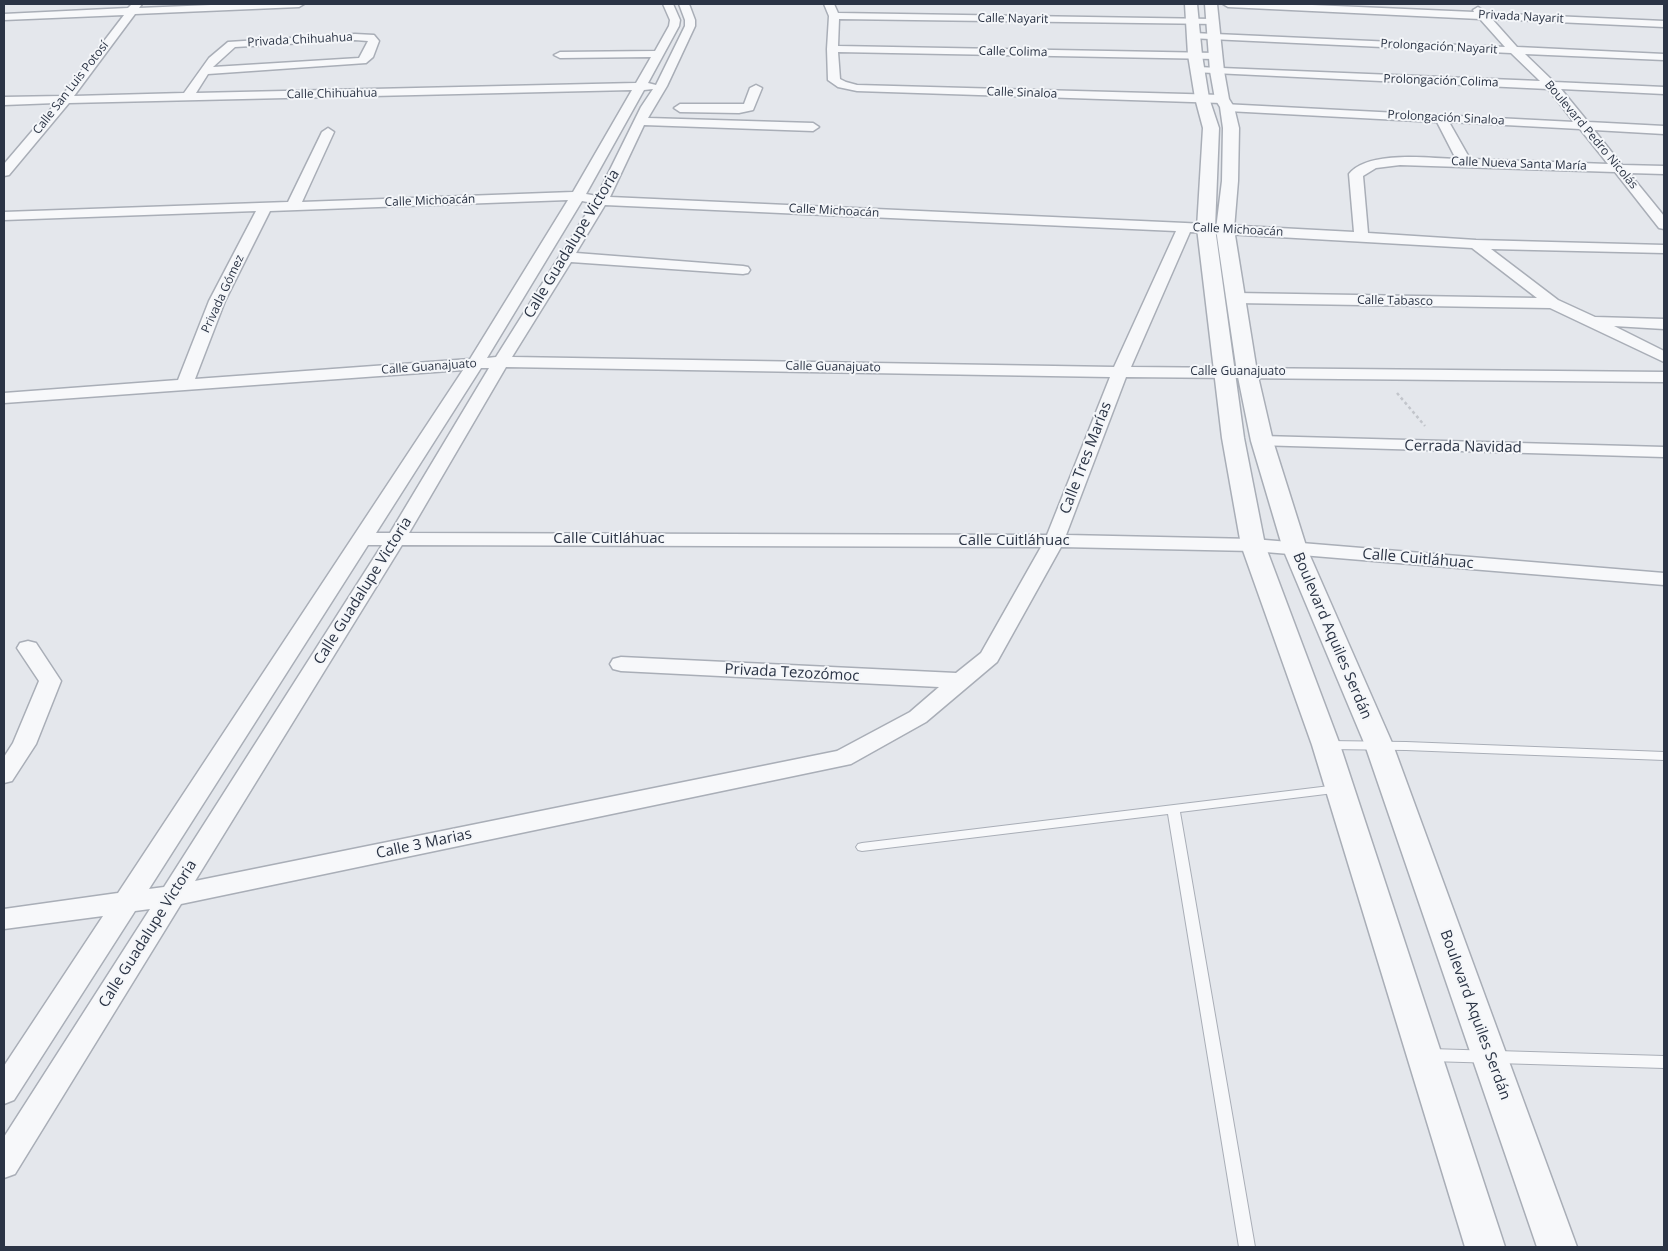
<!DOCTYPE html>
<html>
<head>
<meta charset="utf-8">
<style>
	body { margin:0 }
	#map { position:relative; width:1668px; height:1251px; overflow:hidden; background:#e4e7ec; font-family:"Open Sans",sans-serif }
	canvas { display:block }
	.frame { position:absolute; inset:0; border:5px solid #2b3445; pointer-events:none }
</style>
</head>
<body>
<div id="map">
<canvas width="1668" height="1251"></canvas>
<div class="frame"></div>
</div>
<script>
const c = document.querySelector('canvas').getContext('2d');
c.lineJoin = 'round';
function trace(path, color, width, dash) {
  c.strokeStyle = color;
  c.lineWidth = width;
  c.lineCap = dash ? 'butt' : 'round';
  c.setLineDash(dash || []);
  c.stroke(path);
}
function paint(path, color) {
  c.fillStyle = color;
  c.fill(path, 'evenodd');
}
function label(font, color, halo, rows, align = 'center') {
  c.font = font + ' "Open Sans",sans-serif';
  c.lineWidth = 4;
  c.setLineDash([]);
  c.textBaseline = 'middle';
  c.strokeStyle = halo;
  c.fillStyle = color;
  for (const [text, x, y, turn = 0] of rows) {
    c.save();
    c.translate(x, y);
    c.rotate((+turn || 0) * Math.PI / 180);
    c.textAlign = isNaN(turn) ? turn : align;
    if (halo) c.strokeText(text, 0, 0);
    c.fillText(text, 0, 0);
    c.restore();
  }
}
const service = new Path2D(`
	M1328,741L1406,742L1664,752V760L1406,750L1328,749L1324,748L1322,745L1324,742Z
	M1338,785L1342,786L1344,789L1342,792L1180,812L1255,1247H1239L1168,814L862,851L858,850L856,847L858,844L862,843Z
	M1430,1049L1664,1056V1068L1430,1061L1425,1059L1423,1055L1425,1051Z`);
const minor = new Path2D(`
	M132,4H142L139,8L235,4H304L299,7L135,14L74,96L184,93L209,58L228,42L355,34L374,35L379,41L373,57L366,63L208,74L196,93L636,83L651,57L560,58L554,55L560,52L655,51L669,26L670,20L663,4H673L680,20L679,26L648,83L656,85L685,26V20L679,4H689L695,20V26L667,86L648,118L813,123L819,127L813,131L644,125L610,197L1185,223L1354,232L1349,174C1368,150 1429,158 1456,159L1437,122L1227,111L1223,110L1221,107L1223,104L1574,122L1548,89L1193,72L1191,70L1197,67L1540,81L1511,53L1189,38L1188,36L1193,33L1505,47L1480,19L1228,7L1223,4H1289L1474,12L1473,10L1478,7L1486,13L1664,21V27L1492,19L1517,47L1664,54V60L1525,54L1554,82L1664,87V94L1561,89L1588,122L1664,126V134L1594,130L1622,165L1664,166V174L1629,173L1664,216V229L1659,228L1615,172L1400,165L1376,168L1363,176L1368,233L1476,240L1664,245V253L1491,249L1558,300L1595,317L1664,319V329L1614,326L1664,351V362L1550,308L1236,303L1231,301L1228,298L1231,295L1236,293L1537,298L1472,248L1190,232L1131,367L1664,372V382L1126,377L1066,535L1253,539L1664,573V585L1253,551L1061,547L997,662L926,722L851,764L181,904L15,1174L4,1178V1137L150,909L135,911L14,1100L4,1104V1066L103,916L4,929V909L118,893L463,370L4,403V393L178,380L209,301L256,211L4,220V212L288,202L322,132L328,128L334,132L302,202L573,192L632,90L69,103L9,175L4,176V164L56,103L4,105V97L62,96L124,15L4,20V14L128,8ZM355,40L368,41L359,58L213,67L235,47ZM653,89L641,107L597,196L586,194L644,90ZM1449,122L1580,129L1608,164L1470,159ZM568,200L470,359L195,379L225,301L270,211ZM582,201L593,203L496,357L487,358ZM605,205L1176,231L1114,367L512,357L571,262L743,274L748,273L750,270L748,267L743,266L576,253ZM506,367L1110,377L1047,535L409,533ZM481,368H489L390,533H376ZM368,545H382L164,887L149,889ZM402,545L1041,547L981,653L956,673L621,657L613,659L610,664L613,669L621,671L939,687L910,712L837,751L195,881Z
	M824,4H834L838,13L1213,19L1217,20L1218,22L1217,24L839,19L838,46L1216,53L1222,56L1216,59L838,52L840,79L846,82L857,85L1222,95L1228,99L1222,103L857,91L838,87L828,80L827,49L829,16Z
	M756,85L762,88L753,110L739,113L680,112L674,108L680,104H744L750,88Z
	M1262,436L1664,447V457L1256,445L1253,441L1256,437Z
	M28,641L36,643L61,681L36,744L12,781L4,783V757L13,743L39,681L17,648L20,643Z`);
const tertiary = new Path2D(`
	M1185,4H1197L1202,55L1209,98L1219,128L1215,228L1244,438L1265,545L1340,745L1505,1247H1465L1312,745L1241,545L1222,438L1197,228L1203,128L1195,98L1188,55Z
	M1205,4H1217L1224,71L1229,99L1234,107L1239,128L1238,181L1234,229L1257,372L1273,441L1307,549L1393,745L1577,1247H1537L1365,745L1283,549L1251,441L1237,372L1216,229L1222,181L1223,128L1220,107L1215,99L1210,71Z`);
trace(service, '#a9aeb7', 2);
trace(minor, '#a9aeb7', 3);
trace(tertiary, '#a9aeb7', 3);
trace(new Path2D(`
	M1397,393L1425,426`), '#c2c5cb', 2.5, [3, 3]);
paint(service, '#f7f8fa');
paint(minor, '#f7f8fa');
paint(tertiary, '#f7f8fa');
label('12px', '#2b3445', '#f4f6f9', [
	["Privada Nayarit",1521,17,3],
	["Calle Nayarit",1013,19,1],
	["Privada Chihuahua",300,40,-3],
	["Prolongación Nayarit",1439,47,3],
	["Calle Colima",1013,52,1],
	["Prolongación Colima",1441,81,2],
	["Calle San Luis Potosí",71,88,-52],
	["Calle Sinaloa",1022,93,2],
	["Calle Chihuahua",332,94,-1],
	["Prolongación Sinaloa",1446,118,3],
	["Boulevard Pedro Nicolás",1591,135,50],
	["Calle Nueva Santa María",1519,164,2],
	["Calle Michoacán",430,201,-2],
	["Calle Michoacán",834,211,3],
	["Calle Michoacán",1238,230,3],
	["Privada Gómez",223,294,-65],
	["Calle Tabasco",1395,301,1],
	["Calle Guanajuato",429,367,-4],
	["Calle Guanajuato",833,367,1],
	["Calle Guanajuato",1238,372]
]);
label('15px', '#2b3445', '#f4f6f9', [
	["Calle Guadalupe Victoria",572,244,-59],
	["Cerrada Navidad",1463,447,1],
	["Calle Tres Marías",1086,458,-69],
	["Calle Cuitláhuac",609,539],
	["Calle Cuitláhuac",1014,541],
	["Calle Cuitláhuac",1418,559,5],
	["Calle Guadalupe Victoria",363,591,-58],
	["Boulevard Aquiles Serdán",1332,636,67],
	["Privada Tezozómoc",792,673,3],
	["Calle 3 Marias",424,844,-12],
	["Calle Guadalupe Victoria",148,934,-58],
	["Boulevard Aquiles Serdán",1475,1015,70]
]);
</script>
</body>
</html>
